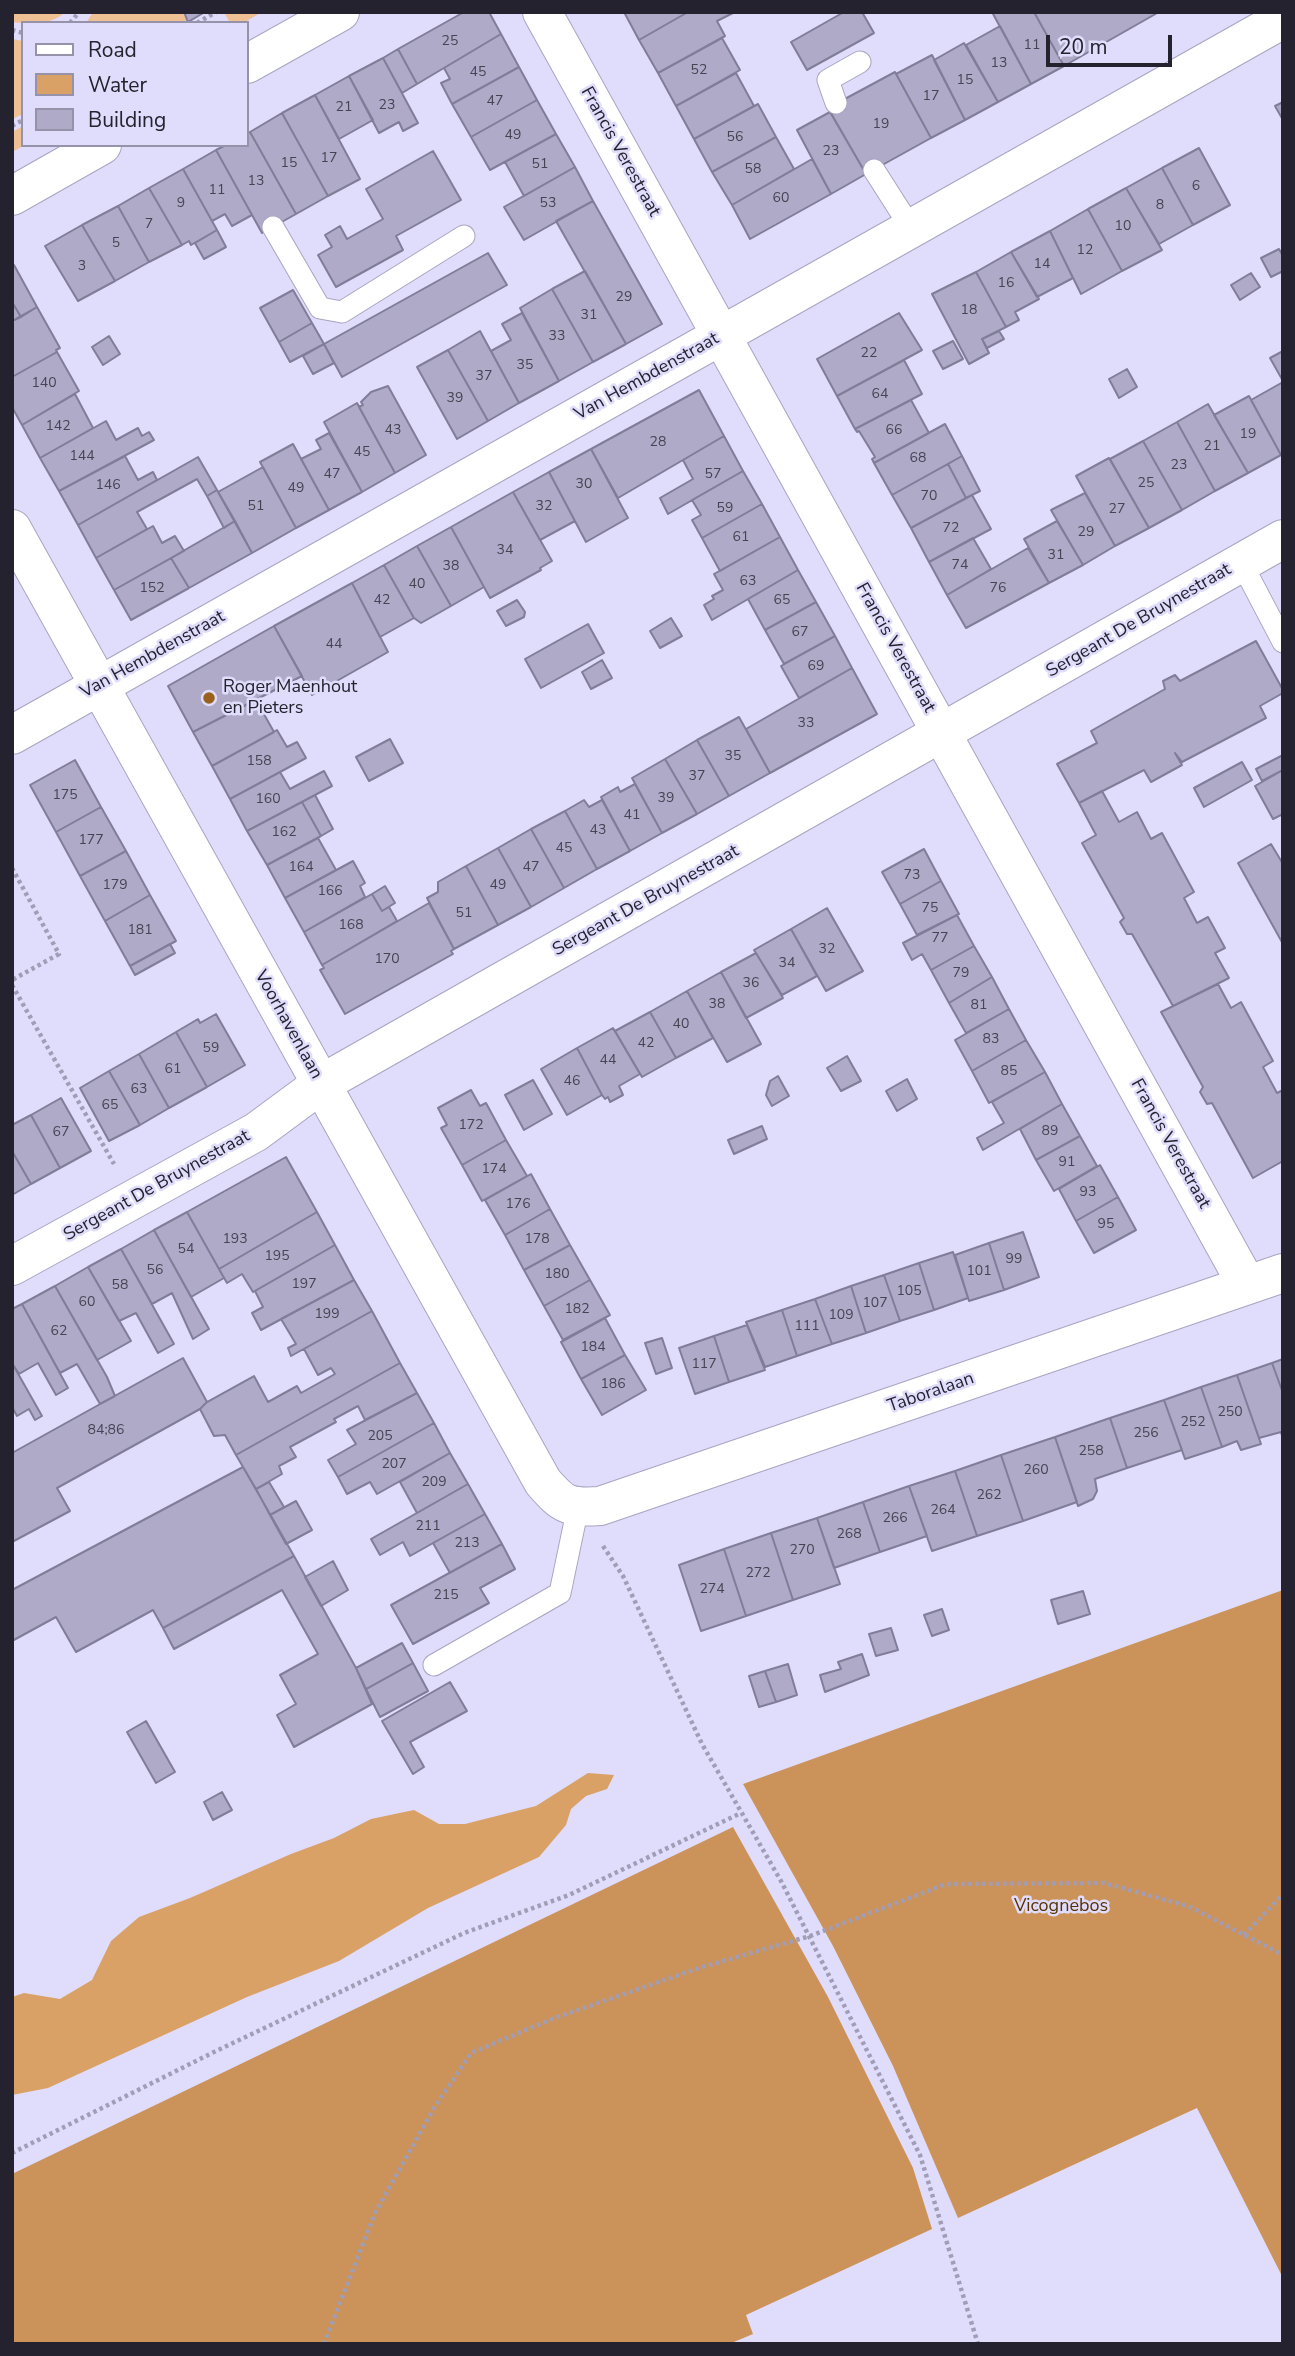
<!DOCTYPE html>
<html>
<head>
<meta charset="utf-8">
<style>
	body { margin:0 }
	#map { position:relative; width:1295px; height:2356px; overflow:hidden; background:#e0dcfb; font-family:"Nunito Sans",sans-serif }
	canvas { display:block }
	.frame { position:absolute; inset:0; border:14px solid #24222e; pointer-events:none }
	.legend { position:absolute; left:21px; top:21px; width:228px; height:126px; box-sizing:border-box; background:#e0dcfb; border:2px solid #9592a9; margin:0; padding:9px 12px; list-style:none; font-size:21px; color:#24222e }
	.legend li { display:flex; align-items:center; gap:14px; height:35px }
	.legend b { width:35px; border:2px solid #9592a9 }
	.scale { position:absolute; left:1046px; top:35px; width:126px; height:32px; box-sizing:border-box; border:4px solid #24222e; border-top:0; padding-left:9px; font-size:21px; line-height:24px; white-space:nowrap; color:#24222e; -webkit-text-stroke:5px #e0dcfb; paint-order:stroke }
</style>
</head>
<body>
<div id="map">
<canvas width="1295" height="2356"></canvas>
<div class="frame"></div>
<ul class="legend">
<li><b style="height:9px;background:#fff"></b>Road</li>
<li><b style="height:19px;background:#d9a166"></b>Water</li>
<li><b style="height:19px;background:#aeaac7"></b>Building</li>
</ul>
<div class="scale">20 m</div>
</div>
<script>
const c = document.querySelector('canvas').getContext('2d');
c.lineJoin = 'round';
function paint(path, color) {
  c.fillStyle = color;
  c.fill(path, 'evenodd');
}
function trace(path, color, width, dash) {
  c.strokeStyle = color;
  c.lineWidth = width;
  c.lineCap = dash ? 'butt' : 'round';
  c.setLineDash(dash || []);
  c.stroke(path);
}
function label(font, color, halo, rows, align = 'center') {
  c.font = font + ' "Nunito Sans",sans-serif';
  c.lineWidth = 5;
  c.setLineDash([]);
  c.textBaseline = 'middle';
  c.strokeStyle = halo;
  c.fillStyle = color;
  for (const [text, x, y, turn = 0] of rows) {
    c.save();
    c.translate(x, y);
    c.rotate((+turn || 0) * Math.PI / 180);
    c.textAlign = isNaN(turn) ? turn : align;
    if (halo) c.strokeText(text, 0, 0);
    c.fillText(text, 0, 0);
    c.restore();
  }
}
paint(new Path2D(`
	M12,12H65C53,25 27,24 12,22Z
	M93,12H184L188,22L86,23Z
	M228,12H262L243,23H230L225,14Z
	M12,39L23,41V114L12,119Z
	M23,126V145H25L12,152V132Z`), '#eec093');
paint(new Path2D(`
	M1283,1590V2278L1197,2108L958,2218L893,2066L833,1946L743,1784Z
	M733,1827L828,1997L913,2168L932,2229L746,2315L753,2334L729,2344H12V2174Z`), '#cb9359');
paint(new Path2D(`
	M588,1773L614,1775L607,1789L586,1796L571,1809L566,1825L539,1857L428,1908L339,1961L247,1997L48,2088L12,2095V1997L24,1993L60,1999L92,1980L111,1941L139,1917L190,1898L291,1854L334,1838L371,1819L414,1810L439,1824H465L536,1806Z`), '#d9a166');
const building = new Path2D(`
	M184,12H205L188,22Z
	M464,12H489L501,34L417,84L398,49Z
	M624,12H688L639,40Z
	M688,12L733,13L717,21L725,36L658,73L639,40Z
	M844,12H862L874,33L807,70L791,42Z
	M992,12H1034L1064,66L1031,84Z
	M1034,12H1159L1064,66Z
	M1000,26L1031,84L998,102L966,45Z
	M501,34L519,67L452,104L441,83L450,79L444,68Z
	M722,38L740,70L676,106L658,73Z
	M964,43L998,102L965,120L934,60Z
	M398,49L417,84L402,93L383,58Z
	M932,55L965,120L931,138L896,74Z
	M383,58L418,123L403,131L399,122L379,133L349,76Z
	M519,67L537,100L471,137L452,104Z
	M895,72L931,138L866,174L828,108Z
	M736,73L754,106L694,139L676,106Z
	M349,76L373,120L339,139L315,95Z
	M315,95L360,179L328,196L282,113Z
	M537,100L556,134L490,170L471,137Z
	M1283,102V120L1275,106Z
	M758,104L776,137L712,172L694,139Z
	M830,112L866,174L831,194L797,130Z
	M282,113L328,196L296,214L250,132Z
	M250,132L296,214L262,233L216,150L226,145H247V134Z
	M556,134L575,167L524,196L505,162Z
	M776,137L794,169L732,205L712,172Z
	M1199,148L1230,205L1193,225L1162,168Z
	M216,150L252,215L232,226L225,214L212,221L183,169Z
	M433,151L461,200L396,236L403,250L336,287L318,255L332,247L325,235L340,226L347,239L383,219L366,189Z
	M812,159L831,194L750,239L732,205Z
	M575,167L593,201L524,240L504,207Z
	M1162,168L1193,225L1159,244L1126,188Z
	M183,169L217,230L191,245L189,241L182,245L149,188Z
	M149,188L182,245L149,262L118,206Z
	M1126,188L1162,250L1122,271L1088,209Z
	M593,201L662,324L626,344L556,221Z
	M118,206L149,262L115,281L82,225Z
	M1088,209L1122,271L1081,294L1050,231Z
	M82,225L115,281L78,301L45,246Z
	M217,230L226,247L204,259L195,243Z
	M1050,231L1073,278L1037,297L1011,252Z
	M1279,249L1283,256V271L1271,277L1261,258Z
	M1011,252L1039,299L1015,312L1019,320L1006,327L976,272Z
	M488,253L507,285L342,377L324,344Z
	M14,265L37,307L21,317L12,302V266Z
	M585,271L626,344L593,362L552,289Z
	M976,272L1006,327L982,339L989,353L969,364L932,294Z
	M1251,273L1260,287L1240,300L1231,285Z
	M552,289L593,362L559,381L520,308Z
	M293,290L312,323L279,342L260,308Z
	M12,302L21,317L12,321Z
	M37,307L60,348L56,350L57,352L12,377V321Z
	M522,313L559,381L519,403L491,351L511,340L502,324Z
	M899,313L922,350L837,396L817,359Z
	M312,323L324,344L290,362L279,342Z
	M480,331L519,403L488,421L448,350Z
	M999,331L1004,339L987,348L982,339Z
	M109,336L120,354L103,365L92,347Z
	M953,341L963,359L943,369L933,351Z
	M324,344L334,363L313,374L303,356Z
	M448,350L488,421L457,439L417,367Z
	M1283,351V381L1270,358Z
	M57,352L79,391L22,425L12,407V377Z
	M904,360L922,394L855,429L837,396Z
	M1127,369L1137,387L1119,398L1109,379Z
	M1283,382V454L1281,455L1251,400Z
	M388,386L426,455L395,473L359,407L363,405L361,402L371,392Z
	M699,390L724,436L618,498L591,449Z
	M75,394L93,428L40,458L22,425Z
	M1249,396L1281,455L1248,473L1214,415Z
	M911,400L929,433L874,463L872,459L875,457L859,431L857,432L855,429Z
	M357,403L395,473L362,492L324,422Z
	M1208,404L1248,473L1215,491L1177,422Z
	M106,421L116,440L138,428L142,436L149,432L154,440L59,491L40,458Z
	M1177,422L1215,491L1182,510L1143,441Z
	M945,424L962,456L892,495L874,463Z
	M329,433L362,492L329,510L301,459L321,449L316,440Z
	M724,436L743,471L668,514L660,498L693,479L683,460Z
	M1143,441L1182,510L1149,528L1110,459Z
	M293,444L329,510L296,528L260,462Z
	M591,449L628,518L586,542L549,472Z
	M125,456L138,480L153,472L157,480L78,525L59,491Z
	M962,456L980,491L966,498L948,464Z
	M198,457L217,490L207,496L197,479L137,512L147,529L96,558L78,525Z
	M1109,458L1149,528L1115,546L1076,476Z
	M948,464L966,498L911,528L892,495Z
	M263,467L296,528L252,553L218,492Z
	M743,471L762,504L702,538L692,520L701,515L692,500Z
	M549,472L575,521L540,540L513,492Z
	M217,490L235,521L224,528L207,496Z
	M513,492L552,561L540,568L541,570L490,598L451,527Z
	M1085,493L1115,546L1083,565L1051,510Z
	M972,495L991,529L929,562L911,528Z
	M762,504L780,537L720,571L702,538Z
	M235,521L252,553L189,588L171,558Z
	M1057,521L1083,565L1049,583L1024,539Z
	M153,526L162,543L175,536L184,551L114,590L96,558Z
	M451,527L484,587L451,606L417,546Z
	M780,537L798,570L712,620L704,605L714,599L712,596L723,590L714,574Z
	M973,538L991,569L947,595L929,562Z
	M417,546L451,606L421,623L414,618L384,565Z
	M1028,548L1049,583L966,628L947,595Z
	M171,558L189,588L131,620L114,590Z
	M384,565L414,618L380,637L352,583Z
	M798,570L816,602L765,630L748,599Z
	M352,583L388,652L312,695L274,626Z
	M517,600L525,612L524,617L506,626L497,611Z
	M816,602L835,636L784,664L765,630Z
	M671,618L682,636L660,648L650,631Z
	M588,624L604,653L541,688L525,659Z
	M274,626L302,676L193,732L168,686Z
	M835,636L852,668L799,698L781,666Z
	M1256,641L1283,690V693L1260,706L1266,718L1182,762L1175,753L1182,765L1151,782L1144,770L1079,803L1057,764L1097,743L1091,731L1165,689L1163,681L1175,675L1180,681Z
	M602,660L612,678L591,689L582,672Z
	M852,668L877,714L770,773L746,729Z
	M256,700L274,732L212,766L193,732Z
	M739,717L770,773L729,796L697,740Z
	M277,730L287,747L297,742L306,758L230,799L212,766Z
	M390,739L403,763L369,781L356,757Z
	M697,740L729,796L697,814L665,759Z
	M1283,755V770L1262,781L1256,769Z
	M665,759L697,814L662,833L632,778Z
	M75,760L101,807L56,832L30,785Z
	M1242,762L1252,780L1204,807L1194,788Z
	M1283,770V814L1273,819L1255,786Z
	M324,771L332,786L247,831L230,799L280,772L290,789Z
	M635,784L662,833L630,851L601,797L618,787L620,792Z
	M1102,791L1119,822L1137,812L1151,839L1162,833L1194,892L1184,898L1197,923L1208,917L1225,948L1215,953L1229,978L1173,1006L1132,934H1127L1120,922L1124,918L1082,843L1096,835L1079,803Z
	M315,795L333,829L321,836L302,802Z
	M584,800L589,807L602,800L630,851L597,869L565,811Z
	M302,802L321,836L267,865L247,831Z
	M101,807L126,851L80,876L56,832Z
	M565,811L597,869L564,888L531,829Z
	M531,829L564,888L531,907L498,848Z
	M318,838L336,870L285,898L267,865Z
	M1271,844L1283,864V944L1238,863Z
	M498,848L531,907L498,925L466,866Z
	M924,849L941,881L900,904L882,872Z
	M126,851L150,895L105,921L80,876Z
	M353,861L365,883L360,886L365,897L304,932L285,898Z
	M466,866L498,925L454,949L427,898L438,892V882Z
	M941,881L959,914L917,935L900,904Z
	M385,886L395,903L382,911L372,894Z
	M372,894L382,911L389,907L397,921L322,965L304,932Z
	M150,895L176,941L130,966L105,921Z
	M429,903L454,949L451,951L453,954L345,1014L320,970L324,968L322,965Z
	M827,908L863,971L826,991L791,929Z
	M957,915L974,946L931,970L922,954L912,960L903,943Z
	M791,929L817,976L782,995L754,950Z
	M170,944L175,953L135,975L130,966Z
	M974,946L992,977L949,1003L931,970Z
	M756,953L783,998L746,1018L721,972Z
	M721,972L761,1044L727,1062L687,991Z
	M992,977L1009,1009L966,1033L949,1003Z
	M1218,984L1231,1008L1241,1002L1273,1061L1263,1067L1277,1093L1283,1090V1161L1253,1178L1212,1103L1207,1104L1200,1092L1203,1087L1161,1012Z
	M687,991L713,1038L676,1058L650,1012Z
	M1009,1009L1026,1040L972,1071L955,1040Z
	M650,1012L676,1058L642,1077L615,1031Z
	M216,1014L245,1065L207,1087L176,1032L198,1019L200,1023Z
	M613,1028L640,1074L619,1086L623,1095L610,1102L608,1097L605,1099L602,1095L577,1048Z
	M176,1032L207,1087L169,1108L139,1054Z
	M1026,1040L1045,1072L989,1103L972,1071Z
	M577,1048L602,1095L567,1115L541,1069Z
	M139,1054L169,1108L140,1125L109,1071Z
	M847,1056L861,1081L841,1091L827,1068Z
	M109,1071L140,1125L109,1141L80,1088Z
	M1045,1072L1062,1104L983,1150L977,1138L1004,1123L992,1102Z
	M778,1076L789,1096L772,1106L766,1095L770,1081Z
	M907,1079L917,1099L897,1111L886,1091Z
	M533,1080L552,1114L524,1130L505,1095Z
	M471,1090L480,1106L486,1103L506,1140L462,1165L441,1128L447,1125L438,1108Z
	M61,1098L91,1151L60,1168L31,1115Z
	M1062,1104L1080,1136L1036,1160L1020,1129Z
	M31,1115L60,1168L31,1184L12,1151V1125Z
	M762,1126L767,1139L734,1154L728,1140Z
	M1080,1136L1097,1166L1054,1191L1036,1160Z
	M506,1140L527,1176L482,1201L462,1165Z
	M12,1151L31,1184L12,1195Z
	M286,1157L317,1212L219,1269L187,1212Z
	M1100,1165L1118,1197L1076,1221L1059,1189Z
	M531,1174L550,1209L505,1235L485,1200Z
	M1118,1197L1136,1230L1094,1253L1076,1221Z
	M550,1209L570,1245L524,1270L505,1235Z
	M187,1212L224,1278L191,1297L154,1230Z
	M317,1212L335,1245L253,1292L242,1274L227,1283L219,1269Z
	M154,1230L209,1329L193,1339L172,1293L152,1304L121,1249Z
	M1023,1232L1039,1277L1004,1290L989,1243Z
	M989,1243L1004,1290L969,1301L955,1255Z
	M335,1245L354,1280L261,1330L252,1313L263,1307L255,1291Z
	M570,1245L590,1280L544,1306L524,1270Z
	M121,1249L174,1344L158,1353L136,1313L119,1321L88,1267Z
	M953,1252L968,1298L934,1310L919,1263Z
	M919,1263L934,1310L900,1321L884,1275Z
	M88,1267L131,1341L97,1360L55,1286Z
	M884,1275L900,1321L866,1333L851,1286Z
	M354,1280L372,1311L291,1356L288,1348L296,1344L281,1319Z
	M590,1280L610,1315L563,1340L544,1306Z
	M55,1286L107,1377L115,1396L100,1404L77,1364L60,1373L22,1304Z
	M851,1286L866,1333L832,1344L815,1299Z
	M815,1299L832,1344L797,1356L782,1310Z
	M22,1304L68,1388L56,1395L38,1363L19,1374L12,1363V1309Z
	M782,1310L797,1356L765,1367L746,1322Z
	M372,1311L400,1363L236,1455L225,1435L214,1436L200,1409L207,1402L254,1376L268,1402L297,1386L301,1393L335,1374L331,1368L318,1375L304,1349Z
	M605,1318L625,1355L581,1379L561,1342Z
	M747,1325L765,1370L729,1382L714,1336Z
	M714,1336L729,1382L695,1394L679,1348Z
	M662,1338L672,1368L656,1374L645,1343Z
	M625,1355L646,1390L602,1415L581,1379Z
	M183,1358L207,1402L200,1409L57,1488L70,1511L12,1542V1453Z
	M1283,1359V1393L1272,1363Z
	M12,1363L42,1416L35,1420L29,1409L17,1416L12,1407Z
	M400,1363L417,1393L365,1420L358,1406L334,1419L336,1422L290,1447L296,1457L279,1466L282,1474L256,1489L236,1455Z
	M1272,1363L1283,1393V1439L1281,1432L1259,1438L1237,1375Z
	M1237,1375L1261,1444L1241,1450L1237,1441L1222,1447L1201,1387Z
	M1201,1387L1222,1447L1185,1459L1164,1400Z
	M417,1393L434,1423L338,1477L328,1460L356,1444L347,1430Z
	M1164,1400L1182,1450L1127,1468L1110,1418Z
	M1110,1418L1127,1468L1095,1479L1097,1491L1093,1499L1078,1506L1055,1437Z
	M434,1423L450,1453L377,1494L370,1482L347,1494L338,1477Z
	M1055,1437L1077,1502L1023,1521L1001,1455Z
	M450,1453L468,1484L417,1513L400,1482Z
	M1001,1455L1023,1521L977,1536L955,1471Z
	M243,1467L294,1556L163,1628L153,1610L76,1652L56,1617L12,1641V1590Z
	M955,1471L977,1536L932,1551L909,1486Z
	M269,1482L284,1507L270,1515L256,1489Z
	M468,1484L485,1514L410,1556L403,1542L380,1555L371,1539Z
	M909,1486L927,1536L880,1552L863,1502Z
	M296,1501L312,1530L286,1544L270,1515Z
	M863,1502L880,1552L834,1568L817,1518Z
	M485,1514L502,1544L450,1573L433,1543Z
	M817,1518L840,1584L793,1600L771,1533Z
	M771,1533L793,1600L746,1616L724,1549Z
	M502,1544L515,1569L480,1588L489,1603L413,1644L391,1605Z
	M724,1549L746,1616L701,1631L679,1565Z
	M294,1556L356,1668L372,1704L294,1747L277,1715L296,1704L280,1675L318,1654L282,1590L174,1649L163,1628Z
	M333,1561L348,1590L321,1606L305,1577Z
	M1083,1591L1090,1614L1058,1624L1051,1600Z
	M942,1609L949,1630L932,1636L924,1615Z
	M891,1628L898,1650L876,1656L869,1634Z
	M402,1643L413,1663L366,1689L356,1668Z
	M862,1654L869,1675L825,1692L820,1675L841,1669L838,1662Z
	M413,1663L428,1691L380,1717L366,1689Z
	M788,1664L797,1695L776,1702L765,1671Z
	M765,1671L776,1702L759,1707L749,1676Z
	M450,1682L467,1711L410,1742L424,1767L413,1774L382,1721Z
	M146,1721L175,1772L156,1783L127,1732Z
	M222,1792L232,1810L213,1820L204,1802Z`);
paint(building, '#aeaac7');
trace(building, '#817d99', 2);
const service = new Path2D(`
	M836,103L828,80L860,62
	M874,170L911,228
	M273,227L320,308L342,312L464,236
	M1241,562L1283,642
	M434,1665L560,1593L578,1507`);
const minor = new Path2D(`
	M542,12L1247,1285
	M247,64L340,12
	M12,196L102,145
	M12,735L1283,19
	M12,1266L256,1132L321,1084L1283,539`);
const tertiary = new Path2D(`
	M12,529L543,1482C563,1505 568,1508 600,1506L1283,1273`);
trace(service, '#a8a4c1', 23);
trace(minor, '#a8a4c1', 40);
trace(tertiary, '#a8a4c1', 40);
trace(new Path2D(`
	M70,23L79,12
	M197,23L216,12
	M12,30L23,33
	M12,126L23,120
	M12,868L59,954L12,980
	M12,985L114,1164
	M603,1546L623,1576L702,1744L781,1881L920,2155L978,2344
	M1244,1935L1283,1894
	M12,2153L214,2052L464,1933L569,1895L741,1813
	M324,2344L375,2213L434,2108L471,2053L552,2019L699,1968L810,1936L946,1884L1104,1883L1188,1906L1283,1955`), '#a19db6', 4.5, [3.5, 3.5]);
trace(service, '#fff', 21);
trace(minor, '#fff', 38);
trace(tertiary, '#fff', 38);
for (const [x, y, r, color] of [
	[209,698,7,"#9a611d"]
]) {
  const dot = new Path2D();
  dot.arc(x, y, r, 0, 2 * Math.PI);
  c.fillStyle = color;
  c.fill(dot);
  trace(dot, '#e0dcfb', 2.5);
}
label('14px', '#464454', null, [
	["25",450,42],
	["11",1032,46],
	["13",999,64],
	["52",699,71],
	["45",478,73],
	["15",965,81],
	["17",931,97],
	["47",495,102],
	["23",387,106],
	["21",344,108],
	["19",881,125],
	["49",513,136],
	["56",735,138],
	["23",831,152],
	["17",329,159],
	["15",289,164],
	["51",540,165],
	["58",753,170],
	["13",256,182],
	["6",1196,187],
	["11",217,191],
	["60",781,199],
	["9",181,204],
	["53",548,204],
	["8",1160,206],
	["7",149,225],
	["10",1123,227],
	["5",116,244],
	["12",1085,251],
	["14",1042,265],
	["3",82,267],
	["16",1006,284],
	["29",624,298],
	["18",969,311],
	["31",589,316],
	["33",557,337],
	["22",869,354],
	["35",525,366],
	["37",484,377],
	["140",44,384],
	["64",880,395],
	["39",455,399],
	["142",58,427],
	["43",393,431],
	["66",894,431],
	["19",1248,435],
	["28",658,443],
	["21",1212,447],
	["45",362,453],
	["144",82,457],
	["68",918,459],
	["23",1179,466],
	["47",332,475],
	["57",713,475],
	["25",1146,484],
	["30",584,485],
	["146",108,486],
	["49",296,489],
	["70",929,497],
	["51",256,507],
	["32",544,507],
	["59",725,509],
	["27",1117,510],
	["72",951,529],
	["29",1086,533],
	["61",741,538],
	["34",505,551],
	["31",1056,556],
	["74",960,566],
	["38",451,567],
	["63",748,582],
	["40",417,585],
	["152",152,589],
	["76",998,589],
	["42",382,601],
	["65",782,601],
	["67",800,633],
	["44",334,645],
	["69",816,667],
	["33",806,724],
	["35",733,757],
	["158",259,762],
	["37",697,777],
	["175",65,796],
	["39",666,799],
	["160",268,800],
	["41",632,816],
	["43",598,831],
	["162",284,833],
	["177",91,841],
	["45",564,849],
	["164",301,868],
	["47",531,868],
	["73",912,876],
	["179",115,886],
	["49",498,886],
	["166",330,892],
	["75",930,909],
	["51",464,914],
	["168",351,926],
	["181",140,931],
	["77",940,939],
	["32",827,950],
	["170",387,960],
	["34",787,964],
	["79",961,974],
	["36",751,984],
	["38",717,1005],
	["81",979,1006],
	["40",681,1025],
	["83",991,1040],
	["42",646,1044],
	["59",211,1049],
	["44",608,1061],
	["61",173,1070],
	["85",1009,1072],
	["46",572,1082],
	["63",139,1090],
	["65",110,1106],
	["172",471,1126],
	["89",1050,1132],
	["67",61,1133],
	["91",1067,1163],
	["174",494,1170],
	["93",1088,1193],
	["176",518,1205],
	["95",1106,1225],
	["193",235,1240],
	["178",537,1240],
	["54",186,1250],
	["195",277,1257],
	["99",1014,1260],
	["56",155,1271],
	["101",979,1272],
	["180",557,1275],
	["197",304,1285],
	["58",120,1286],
	["105",909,1292],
	["60",87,1303],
	["107",875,1304],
	["182",577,1310],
	["199",327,1315],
	["109",841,1316],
	["111",807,1327],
	["62",59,1332],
	["184",593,1348],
	["117",704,1365],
	["186",613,1385],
	["250",1230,1413],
	["252",1193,1423],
	["84;86",106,1431],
	["256",1146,1434],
	["205",380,1437],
	["258",1091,1452],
	["207",394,1465],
	["260",1036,1471],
	["209",434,1483],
	["262",989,1496],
	["264",943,1511],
	["266",895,1519],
	["211",428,1527],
	["268",849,1535],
	["213",467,1544],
	["270",802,1551],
	["272",758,1574],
	["274",712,1590],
	["215",446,1596]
]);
label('18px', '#24222e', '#e0dcfb', [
	["Francis Verestraat",620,152,61],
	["Van Hembdenstraat",647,377,-29],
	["Sergeant De Bruynestraat",1139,621,-30],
	["Francis Verestraat",895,648,61],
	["Van Hembdenstraat",153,655,-29],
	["Sergeant De Bruynestraat",646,901,-29],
	["Voorhavenlaan",288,1025,61],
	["Francis Verestraat",1170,1144,61],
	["Sergeant De Bruynestraat",157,1186,-29],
	["Taboralaan",931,1393,-19]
]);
label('18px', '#24222e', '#e0dcfb', [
	["Roger Maenhout",223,688],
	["en Pieters",223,709]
], 'left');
label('18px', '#573200', '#e0dcfb', [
	["Vicognebos",1061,1907]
]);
</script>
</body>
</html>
